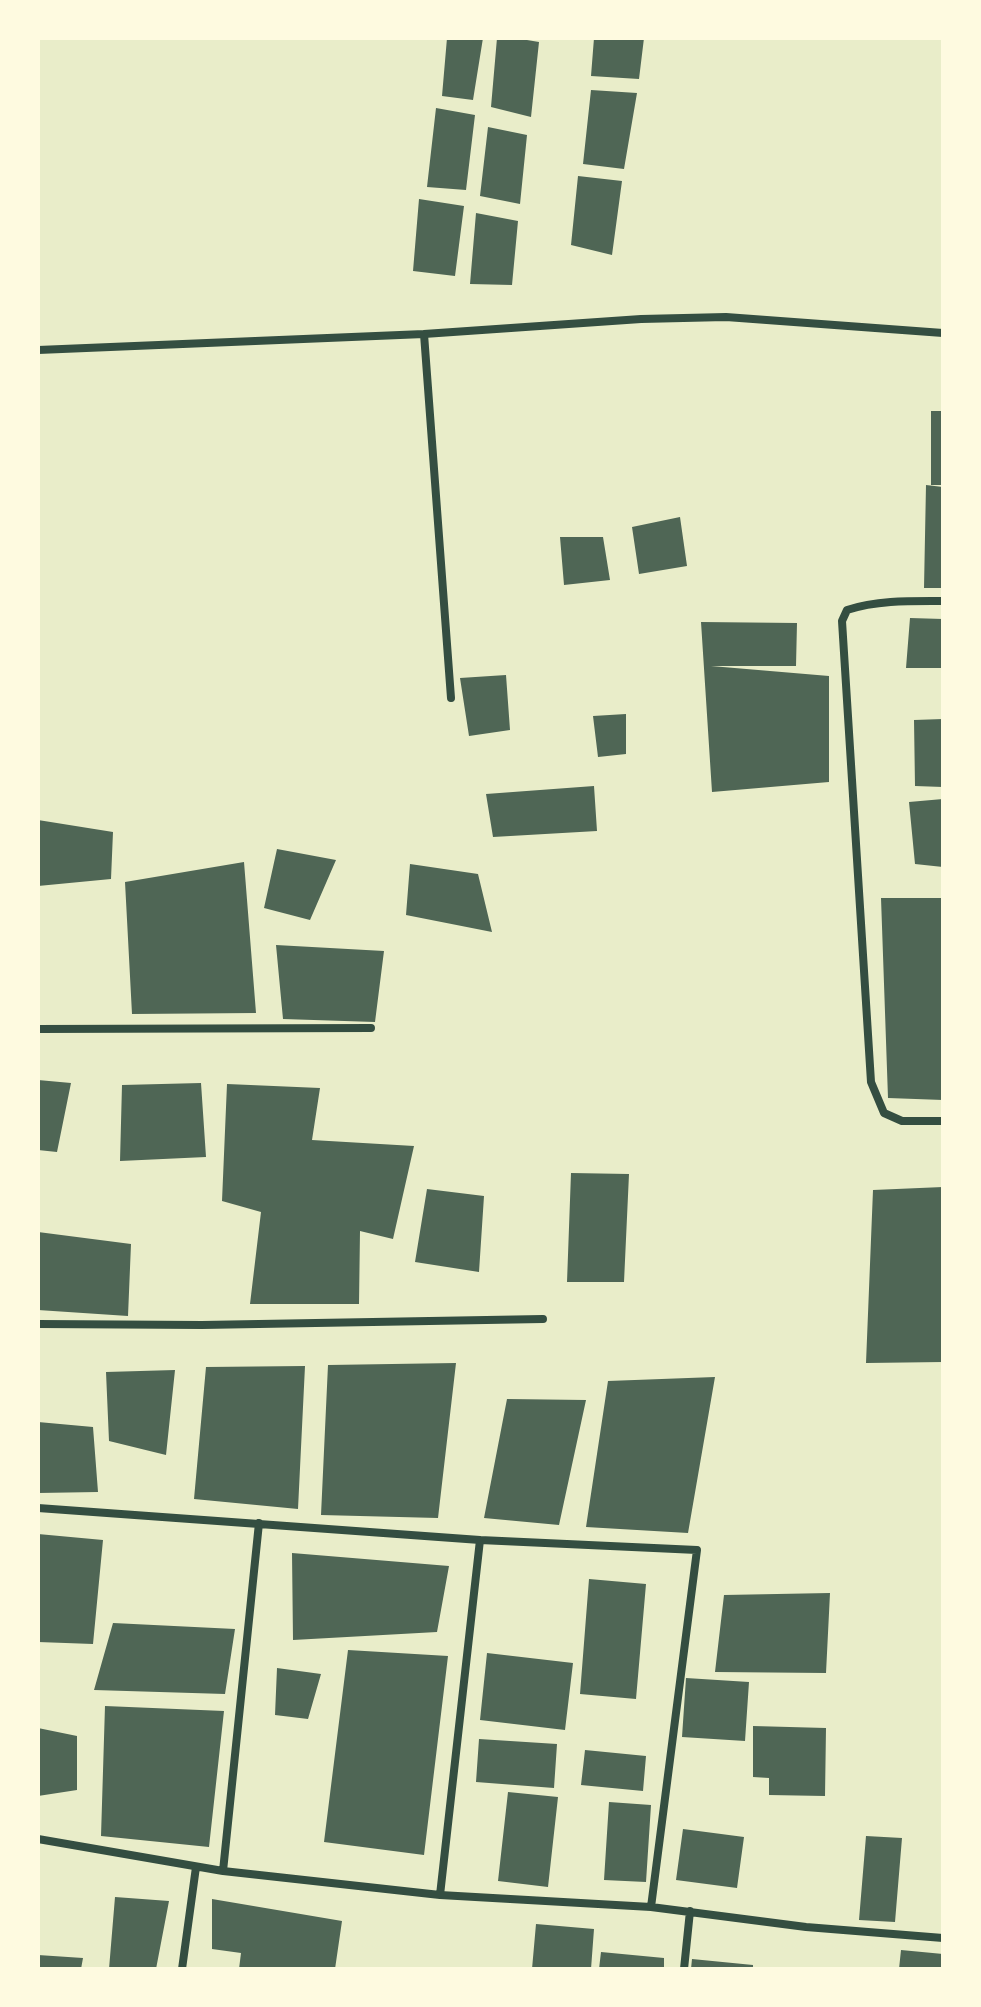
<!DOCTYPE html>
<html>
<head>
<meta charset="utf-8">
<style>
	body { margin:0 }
	#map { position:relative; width:981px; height:2007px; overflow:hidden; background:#e9edc9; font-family:"Noto Sans",sans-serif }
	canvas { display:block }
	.frame { position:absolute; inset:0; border:40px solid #fefae0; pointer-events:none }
</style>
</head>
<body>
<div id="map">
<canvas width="981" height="2007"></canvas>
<div class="frame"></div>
</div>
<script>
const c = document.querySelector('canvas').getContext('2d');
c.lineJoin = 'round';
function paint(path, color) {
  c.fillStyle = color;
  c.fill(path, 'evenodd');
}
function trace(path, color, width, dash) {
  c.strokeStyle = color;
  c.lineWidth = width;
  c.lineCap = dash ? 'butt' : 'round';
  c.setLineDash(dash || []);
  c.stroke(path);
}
paint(new Path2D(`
	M447,38H483L473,100L442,96Z
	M497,38H515L539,42L531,117L491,107Z
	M594,38H644L639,79L591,76Z
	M591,90L637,93L624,169L583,164Z
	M436,108L475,115L466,190L427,187Z
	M488,127L527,135L520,204L480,196Z
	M578,176L622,181L612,255L571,245Z
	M419,199L464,206L455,276L413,271Z
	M476,213L518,221L512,285L470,284Z
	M931,411H943V485H931Z
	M926,485L943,487V588H924Z
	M680,517L687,566L639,574L632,527Z
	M560,537H603L610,580L564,585Z
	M910,618L943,619V668H906Z
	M701,622L797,623L796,666H711L829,676V782L712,792Z
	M506,675L510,730L469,736L460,678Z
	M626,714V754L598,757L593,716Z
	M943,719V787L915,786L914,720Z
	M594,786L597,831L493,837L486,794Z
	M943,799V867L915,864L909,802Z
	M38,820L113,832L111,879L38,886Z
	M277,849L336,860L310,920L264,908Z
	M244,862L256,1013L132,1014L125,882Z
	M410,864L478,874L492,932L406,915Z
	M881,898H943V1100L888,1098Z
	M276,945L384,951L375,1022L283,1019Z
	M38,1080L71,1083L57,1152L38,1150Z
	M201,1083L206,1157L120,1161L122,1085Z
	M227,1084L320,1088L312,1140L414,1146L393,1239L360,1231L359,1304H250L261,1212L222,1201Z
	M571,1173L629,1174L624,1282H567Z
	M943,1187V1362L866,1363L873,1190Z
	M427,1189L484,1196L479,1272L415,1262Z
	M38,1232L131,1244L128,1316L38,1310Z
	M456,1363L438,1518L321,1515L328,1365Z
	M305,1366L298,1509L194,1499L206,1367Z
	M175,1370L166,1455L109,1441L106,1372Z
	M715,1377L688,1533L586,1527L608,1381Z
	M507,1399L586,1400L559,1525L484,1518Z
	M38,1422L93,1427L98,1492L38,1493Z
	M38,1534L103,1540L93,1644L38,1642Z
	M292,1553L449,1566L437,1632L293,1640Z
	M589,1579L646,1584L636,1699L580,1694Z
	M830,1593L826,1673L715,1672L724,1595Z
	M113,1623L235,1629L225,1694L94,1690Z
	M348,1650L448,1656L424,1855L324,1842Z
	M487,1653L573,1663L565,1730L480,1720Z
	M277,1668L321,1674L308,1719L275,1715Z
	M686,1678L749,1682L745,1741L682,1737Z
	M105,1706L224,1711L209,1847L101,1836Z
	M753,1726L826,1728L825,1796L769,1795V1778L753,1777Z
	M38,1728L77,1736V1790L38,1796Z
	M479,1739L557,1744L554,1788L476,1782Z
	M585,1750L646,1756L643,1791L581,1785Z
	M508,1792L558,1797L548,1887L498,1881Z
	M609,1802L651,1805L646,1882L604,1880Z
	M683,1829L744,1837L737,1888L676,1880Z
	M866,1836L902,1838L895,1922L859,1920Z
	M115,1897L169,1901L156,1969H109Z
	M212,1899L342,1921L335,1969H239L241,1953L212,1949Z
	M536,1924L594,1929L591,1969H532Z
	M901,1950L943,1954L941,1969H899Z
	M601,1952L664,1958V1969H599Z
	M38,1955L83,1958L81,1969H38Z
	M692,1959L753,1965V1969H691Z`), '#4f6655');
trace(new Path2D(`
	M424,334L451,698
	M38,350L424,334L641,319L726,317L943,333
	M943,601C911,601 878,600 847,610L842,621L871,1082L884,1113L902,1121H943
	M38,1029L371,1028
	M38,1324L202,1325L543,1319
	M38,1508L480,1540L697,1550L651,1907
	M38,1839L223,1871L440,1895L651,1907L806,1927L943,1938
	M223,1871L259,1523
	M440,1895L480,1540
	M182,1969L196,1867
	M684,1969L690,1911`), '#344e41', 8);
</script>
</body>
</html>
